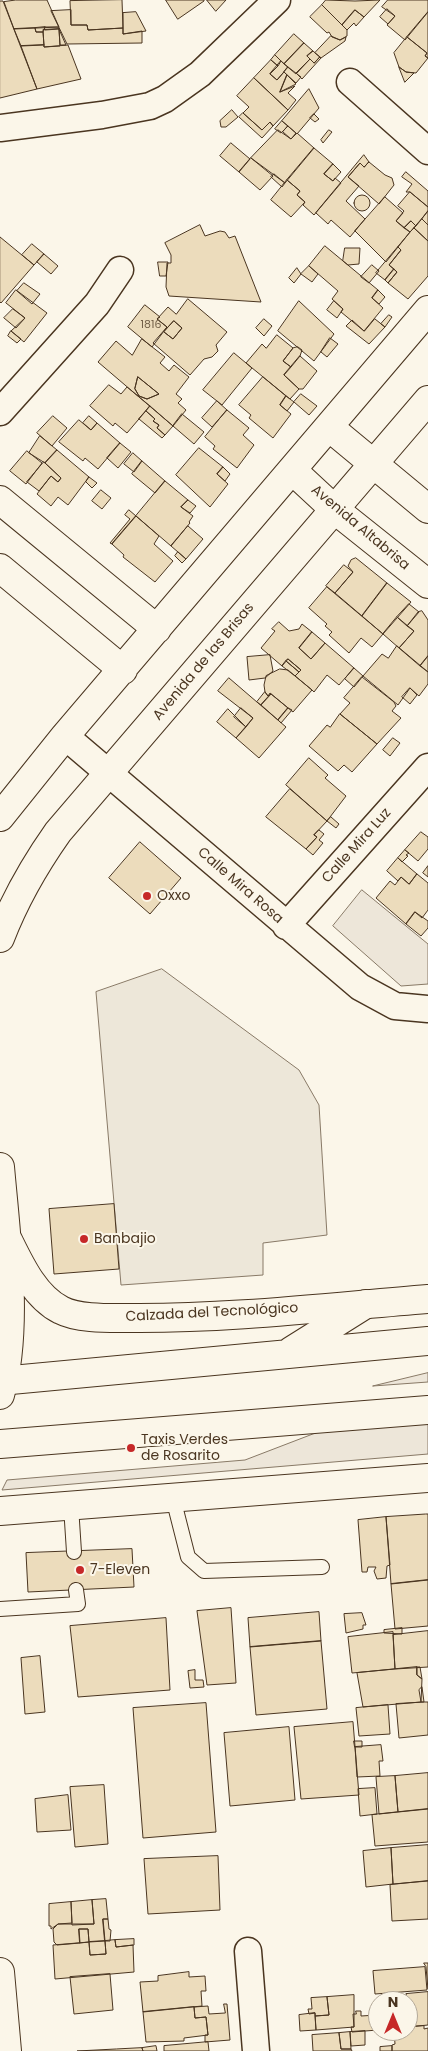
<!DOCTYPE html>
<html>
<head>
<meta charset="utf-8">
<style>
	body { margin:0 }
	#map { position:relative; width:428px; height:2051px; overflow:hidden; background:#fbf6e9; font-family:Poppins,sans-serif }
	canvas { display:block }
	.north { position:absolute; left:368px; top:1991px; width:50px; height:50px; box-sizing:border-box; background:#fbf6e9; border:1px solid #b4a999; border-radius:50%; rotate:0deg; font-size:14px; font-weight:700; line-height:20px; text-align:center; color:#4a3520 }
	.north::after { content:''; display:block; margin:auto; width:18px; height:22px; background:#c62828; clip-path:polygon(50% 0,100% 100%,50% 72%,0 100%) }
</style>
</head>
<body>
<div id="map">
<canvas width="428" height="2051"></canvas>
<div class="north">N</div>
</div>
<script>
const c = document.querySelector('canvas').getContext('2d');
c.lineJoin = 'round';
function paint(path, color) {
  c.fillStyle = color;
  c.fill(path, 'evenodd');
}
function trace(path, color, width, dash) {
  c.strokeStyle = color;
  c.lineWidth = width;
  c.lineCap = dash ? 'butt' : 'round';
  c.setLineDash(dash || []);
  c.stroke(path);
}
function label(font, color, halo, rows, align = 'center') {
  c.font = font + ' Poppins,sans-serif';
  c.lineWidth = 4;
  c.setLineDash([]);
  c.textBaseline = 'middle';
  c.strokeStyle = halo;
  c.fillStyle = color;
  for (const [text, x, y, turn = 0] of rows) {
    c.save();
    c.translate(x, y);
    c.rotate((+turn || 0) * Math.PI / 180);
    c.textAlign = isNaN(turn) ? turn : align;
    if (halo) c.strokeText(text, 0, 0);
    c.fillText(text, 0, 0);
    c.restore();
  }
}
const green = new Path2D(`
	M362,890L428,944V984L401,986L333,926Z
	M428,1373V1382L373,1386Z
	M428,1423V1454L2,1490L7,1480L245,1460L318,1432Z`);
paint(green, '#ede6d9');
trace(green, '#887966', 1);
const parking = new Path2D(`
	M162,969L299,1070L319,1105L327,1235L263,1243V1275L121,1285L96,992Z`);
paint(parking, '#ede7d9');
trace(parking, '#887966', 1);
const building = new Path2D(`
	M16,0H47L59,27L14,29L4,2Z
	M122,0L123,28L88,30L87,25H71L70,1Z
	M166,0H204V1L178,19Z
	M207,0H226L216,11Z
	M326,0L355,1L380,0L364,17L355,10L342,25L322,5Z
	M388,0H428V12L405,40L387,25L395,16L382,7Z
	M0,1H3L37,89L0,98Z
	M322,5L347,30V36L340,40L332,37L329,32L327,33L310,17Z
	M387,9L395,16L388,24L380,17Z
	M71,10V25H87L88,30L123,28V34L142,31V43L67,44L51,11Z
	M355,10L364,17L356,26L354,23L347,30L342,25Z
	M136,12L146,31L123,34V13Z
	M428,12V58L425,56L427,53L407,37Z
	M45,27L43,32H36L35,28Z
	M45,27H58L66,45H60L59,29L45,30Z
	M35,28L36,32H43L44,45L21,46L14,29Z
	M59,29L60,46L44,47L43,30Z
	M294,34L304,43L284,64L275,55Z
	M331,36L340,40L346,37L345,41L321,58L315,53Z
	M407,37L427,53L425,56L428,58L416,73L406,72L399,67L394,53Z
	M304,43L313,51L307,56L310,59L296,74L284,64Z
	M44,45V47L68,45L81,79L37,89L21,46Z
	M313,51L320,57L314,63L307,56Z
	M275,55L281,61L278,66L271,60Z
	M320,57L321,58L302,79L296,73L310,59L314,63Z
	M271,60L278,66L270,74L277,80L284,72L287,75L280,92L295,86L288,93L296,100L288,110L254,78Z
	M281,61L288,67L277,80L270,74Z
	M288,67L301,77L296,83L284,72Z
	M399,67L406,72L414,73L405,82Z
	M287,75L296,84L280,92Z
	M254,78L288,110L273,126L270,122L262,130L243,113L249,107L237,96Z
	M309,89L319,108L297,134L282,121Z
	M232,110L238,117L226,127H221L220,121Z
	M243,113L262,130L270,122L273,126L262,138L239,117Z
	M314,114L319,119L315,122L310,118Z
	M282,121L288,126L281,133L275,129Z
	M288,126L296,133L291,139L283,132Z
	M278,130L291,139L297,133L314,148L285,183L251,158Z
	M329,130L332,132L323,143L321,140Z
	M231,143L250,159L239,172L220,156Z
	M314,148L333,164L324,174L333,181L335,178L341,183L314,215L303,205L305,202L297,195L300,191L287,180Z
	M364,155L369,162L364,167L360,163L348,177L359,186L346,201L365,219L350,237L331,220L328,224L316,213Z
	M251,158L273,176L260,190L239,172Z
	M369,162L385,175L392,178L394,185L379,204L348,177L360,163L364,167Z
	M333,164L341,172L333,181L324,174Z
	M406,172L428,191V207L410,192H406L412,184L402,177Z
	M274,174L285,183L282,187L271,177Z
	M287,180L300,191L297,195L305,202L291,217L271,200Z
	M410,192L428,207V211L416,226L411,221L404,228L396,221L404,211L398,206Z
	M354 203a8 8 0 1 1 16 0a8 8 0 1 1-16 0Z
	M385,197L403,213L396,221L410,232L386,262L355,231Z
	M428,211V225L422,219Z
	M422,219L428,225V241L414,228Z
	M411,221L416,226L410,232L404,228Z
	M200,225L205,236L220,231L225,232L229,238L235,236L261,302L169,296L166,287L167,263H171V255L165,243Z
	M414,228L428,241V276L408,299L388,283L397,272L389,265L401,250L398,247Z
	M0,237L34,265L1,303L0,302Z
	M32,244L44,254L34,265L22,255Z
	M325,246L378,290L372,298L383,308L364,331L341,312L343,309L332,299L338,291L309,266Z
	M398,247L401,250L389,265L394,269L385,280L376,273Z
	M345,248H360L359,264L348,265L343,261Z
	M44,254L58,266L51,274L37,262Z
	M158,262H168L166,276H160Z
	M372,265L379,271L369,283L361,277Z
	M309,266L318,274L312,282L301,274Z
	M297,268L301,274L294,283L289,278Z
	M394,269L397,272L388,283L385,280Z
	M24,283L40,294L32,304L17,291Z
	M16,290L47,313L24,342L11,331L25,318L6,303Z
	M378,290L385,297L379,304L372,298Z
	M188,299L227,332L216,345L218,351L212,357L204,359L190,375L153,343L167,327L157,319L168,307L176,314ZM174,321L182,328L173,339L164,332Z
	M299,301L334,334L314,361L278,331Z
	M334,301L343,309L337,318L327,310Z
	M145,305L160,317L157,319L167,327L152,347L128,327Z
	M13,309L25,318L16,328L4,318Z
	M389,315L392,317L385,327L381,324Z
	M264,319L272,326L264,336L256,328Z
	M375,319L385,327L369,344L346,326L352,320L364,331Z
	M174,321L182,328L173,339L164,332Z
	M11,331L21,339L17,343L8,336Z
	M277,335L293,348L283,361L291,367L284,375L299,389L290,399L246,363L262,344L266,348Z
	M330,338L338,344L327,357L321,352Z
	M142,339L165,357L160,363L169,371L174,365L189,377L176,394L182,399L178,403L186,410L173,426L98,362L116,341L132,355ZM138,377L159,394L147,399L139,396L135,389Z
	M298,347L302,350L300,356L291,367L283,361L293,348Z
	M234,353L252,368L222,405L203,390Z
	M300,356L317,371L303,389H299L284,375Z
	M138,377L159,394L147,399L139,396L135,389Z
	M263,377L286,396L280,405L291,414L273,438L249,418L251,415L239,405Z
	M109,385L121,394L127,387L150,406L127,433L115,423L113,426L90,406Z
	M301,394L317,406L309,415L294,402Z
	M286,396L294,402L287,411L280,405Z
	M217,401L227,410L212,427L202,418Z
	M150,406L173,426L165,435L157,428L159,425L153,421L155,419L146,411Z
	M227,410L249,428L243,435L254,445L237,468L213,449L215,446L205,437Z
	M146,411L155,419L153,421L159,425L157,428L165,435L162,438L139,419Z
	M182,414L204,432L194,444L173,426Z
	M53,416L67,428L52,446L37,433Z
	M89,416L97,423L91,430L83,423Z
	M79,420L91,430L97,423L120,443L98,469L85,458L83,461L59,442Z
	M40,436L57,450L45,463L29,453Z
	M120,443L131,452L118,468L107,458Z
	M199,448L223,467L217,474L228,484L210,507L176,475Z
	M57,450L89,477L68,505L58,497L51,506L37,494L51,476L58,482L61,478L45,463Z
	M27,451L42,463L26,484L10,471Z
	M133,453L142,461L134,472L124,464Z
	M142,461L165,481L155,493L132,474Z
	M44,462L61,478L58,482L51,476L39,491L27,482Z
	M223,467L230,474L225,481L217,474Z
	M89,477L97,483L92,488L86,482Z
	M165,481L188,500L181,507L193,516L189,522L190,523L171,546L136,516Z
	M101,490L111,498L102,509L92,501Z
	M188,500L196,506L190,513L181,507Z
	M129,510L136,516L112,544L110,543L130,519L125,515Z
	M136,516L159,536L154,544L173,561L155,582L123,557L124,555L112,544Z
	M188,526L203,539L186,559L171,546Z
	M178,552L186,559L182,563L175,556Z
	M356,558L387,583L362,616L335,593L353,572L348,566L351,560Z
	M344,565L353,572L335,593L326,586Z
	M387,583L411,602L383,634L362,616Z
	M327,587L383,634L372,647L361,638L349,653L329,635L332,632L325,626L327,624L309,608Z
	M409,604L419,612L407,626L397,617Z
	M422,611L428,620V656L420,666L399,648L414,631L407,626L418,612Z
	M397,617L414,631L399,648L383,634Z
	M279,622L289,631L299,629L302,624L312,632L299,648L311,659L325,643L354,668L339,685L327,675L314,692L312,690L295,676L301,670L288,659L282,666L261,648L275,631L272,629Z
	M312,632L325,643L311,659L299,648Z
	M397,646L428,672V684L419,696L410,688L398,705L363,676L382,654L388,658Z
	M270,655L273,671L265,678L249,680L247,657Z
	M428,656V672L420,666Z
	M288,659L301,670L299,672L286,661Z
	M286,661L299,672L295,676L282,666Z
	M354,668L363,676L354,687L345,679Z
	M280,669L288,670L312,690L293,712L270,693L268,696L265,692L264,685L266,676Z
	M362,677L394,702L396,706L392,711L401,718L377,744L340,714L350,703L344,698Z
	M229,678L286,727L259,758L236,738L253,718L218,691Z
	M410,688L417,695L410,704L402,697Z
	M265,692L268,696L271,694L261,705L257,702Z
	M271,694L288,708L278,720L261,705Z
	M241,708L253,718L246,727L234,717Z
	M288,708L292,710L281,723L278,720Z
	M228,709L246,727L236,738L217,722Z
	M340,714L377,744L352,772L344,765L338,771L309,746L327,725L330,727Z
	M393,738L400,743L390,756L383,750Z
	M309,758L328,775L325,778L346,796L327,821L286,785Z
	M290,789L327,821L314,835L317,837L306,849L266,817Z
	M331,817L339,824L336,828L327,821Z
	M319,830L324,834L319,840L323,843L313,855L306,849L317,837L314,835Z
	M421,832L428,837V849L418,861L405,850Z
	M140,842L181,878L150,914L109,878Z
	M405,850L409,853L406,855L408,856L402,862L398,858Z
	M398,858L417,874L409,884L401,877L398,881L387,871Z
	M428,866V877L423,873Z
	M417,874L428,883V910L422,918L415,912L406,924L376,898L390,881L395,885L401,877L409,884Z
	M415,912L428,921V928L421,936L406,924Z
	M114,1204L119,1269L54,1274L49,1209Z
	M426,1514H428V1580L391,1584L386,1517Z
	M386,1517L390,1565L387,1566L386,1578L377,1579L374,1571L376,1567H368L367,1572H362L358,1520Z
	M132,1549L134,1587L28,1592L26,1553Z
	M428,1580V1626L395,1629L391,1584Z
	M231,1608L236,1683L207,1685L197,1611Z
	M319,1612L321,1641L250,1647L248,1618Z
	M362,1613L366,1625H363V1629L346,1633L344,1614Z
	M166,1618L170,1690L78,1697L70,1626Z
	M402,1628V1634L384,1633V1630Z
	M428,1631V1667L395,1669L393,1635Z
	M393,1632L395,1669L352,1673L348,1637Z
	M321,1641L327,1709L256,1715L250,1647Z
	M40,1656L45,1712L25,1714L21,1658Z
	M417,1667V1675L422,1679L421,1702L363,1707L357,1673Z
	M417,1667H420L422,1679L417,1675Z
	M195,1670V1680H203L204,1687L190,1688L188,1671Z
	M422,1687L424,1702H421L419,1690Z
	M424,1702H428V1735L399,1738L396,1704Z
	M206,1703L216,1832L143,1838L133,1708Z
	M388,1705L390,1734L359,1736L356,1708Z
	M353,1722L359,1795L301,1799L294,1727Z
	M289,1727L295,1800L230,1806L224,1733Z
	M354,1741H362V1747H355Z
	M381,1745L383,1761H379L380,1776L357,1777L355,1747Z
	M428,1773V1809L398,1812L395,1776Z
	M395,1776L398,1812L379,1814L376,1777Z
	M104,1785L108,1844L75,1847L70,1787Z
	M375,1788L377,1814L360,1816L358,1789Z
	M68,1795L71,1830L37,1832L35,1799Z
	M428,1809V1842L375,1846L372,1815Z
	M428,1845V1881L393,1884L391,1848Z
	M391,1848L393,1884L366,1887L363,1851Z
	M218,1856L220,1910L148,1914L144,1859Z
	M428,1881V1919L392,1921L390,1885Z
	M106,1899L108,1919H103L105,1941L89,1942L88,1929H79L80,1943L57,1945L54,1942L53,1929L58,1924H94L92,1900Z
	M92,1900L94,1924L72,1925L71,1902Z
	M71,1902L72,1923L58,1924L51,1929V1926H49V1904Z
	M103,1919H108L109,1929L111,1930L110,1941H105Z
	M79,1929H88L89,1942L80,1943Z
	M134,1939V1945L116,1947L115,1940Z
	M115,1940L116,1947L133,1945L134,1972L55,1979L53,1945L89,1942L90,1955L106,1954L105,1941Z
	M105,1941L106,1954L90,1955L89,1942Z
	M424,1963H428V1989L426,1967Z
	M425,1967L427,1990L375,1994L373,1971Z
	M189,1972V1977L205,1976L206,1991H201L202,2006L143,2012L140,1982L158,1981V1976Z
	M110,1974L113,2010L74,2014L70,1977Z
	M428,1992V2025L408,2027V2001L406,1994Z
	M354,1995V2027L316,2030L315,2016L329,2015L327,1997Z
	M327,1997L329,2015L315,2016V2013L309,2014L308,2009H312L311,1998Z
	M403,1997L404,2001H393V1998Z
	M224,2004H227L230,2040L205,2042V2035H208L206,2017L195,2018L194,2007L208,2006L209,2014L225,2013Z
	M194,2007L195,2018L206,2017L208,2035L184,2038V2041L146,2042L143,2012Z
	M356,2011H361V2016L377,2015L378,2030L352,2032L351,2027H354L353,2014H356Z
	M315,2013L316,2030L300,2031L299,2015Z
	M424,2026V2029L428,2028V2051H392V2045L395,2044L394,2031H408V2027Z
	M365,2031V2045L351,2046L350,2032Z
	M350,2032L351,2049H341L339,2033Z
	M339,2033L341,2049H351L352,2051H313L312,2035Z
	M208,2042L209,2051H164V2046Z
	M156,2046L157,2051H143L142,2048Z
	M392,2046V2051H380V2047Z
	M142,2048L143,2051H77L116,2049Z`);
paint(building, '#ecdcbc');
trace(building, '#4a3520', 1);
const service = new Path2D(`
	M173,1498L188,1557L204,1571L322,1567
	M71,1506L74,1552
	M0,1609L78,1604L76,1590`);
const minor = new Path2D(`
	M350,82L428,151
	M0,128L102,115L150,106L165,99L200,74L277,0
	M0,412L97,304L120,270
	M65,736L360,987L395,1006L428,1009
	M286,926L428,767
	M248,1951L256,2051`);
const tertiary = new Path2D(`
	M329,427L428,509
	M292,470L334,509L428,584
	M0,500L157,629
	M0,568L123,670
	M0,817L65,736L428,310
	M0,938C15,899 34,866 58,832L428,400
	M0,1167C6,1236 19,1328 0,1395
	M5,1234C18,1260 33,1296 61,1310C78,1319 109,1318 128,1318C228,1319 329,1307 428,1299
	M0,1511L428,1478
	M0,1972L7,2051`);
const primary = new Path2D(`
	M291,1351L366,1304
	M0,1381L428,1341
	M0,1444L428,1410`);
trace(service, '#4a3520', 16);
trace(minor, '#4a3520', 29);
trace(tertiary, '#4a3520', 30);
trace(primary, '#4a3520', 30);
trace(service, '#fbf6e9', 14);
trace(minor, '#fbf6e9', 26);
trace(tertiary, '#fbf6e9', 28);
trace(primary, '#fbf6e9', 28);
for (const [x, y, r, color] of [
	[147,896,5,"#c62828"],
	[84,1239,5,"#c62828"],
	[131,1448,5,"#c62828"],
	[80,1570,5,"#c62828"]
]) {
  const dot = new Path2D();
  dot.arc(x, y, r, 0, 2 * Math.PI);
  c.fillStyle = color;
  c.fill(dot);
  trace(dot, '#fbf6e9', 2);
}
label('11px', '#725f47', null, [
	["1816",151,325]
]);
label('14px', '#4a3520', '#fbf6e9', [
	["Avenida Altabrisa",360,528,40],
	["Avenida de las Brisas",204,662,-50],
	["Calle Mira Luz",357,846,-48],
	["Calle Mira Rosa",240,886,41],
	["Calzada del Tecnológico",212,1313,-3]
]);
label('14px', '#4a3520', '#fbf6e9', [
	["Oxxo",157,896],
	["Banbajio",94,1239],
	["Taxis Verdes",141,1440],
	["de Rosarito",141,1456],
	["7-Eleven",90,1570]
], 'left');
</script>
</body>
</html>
